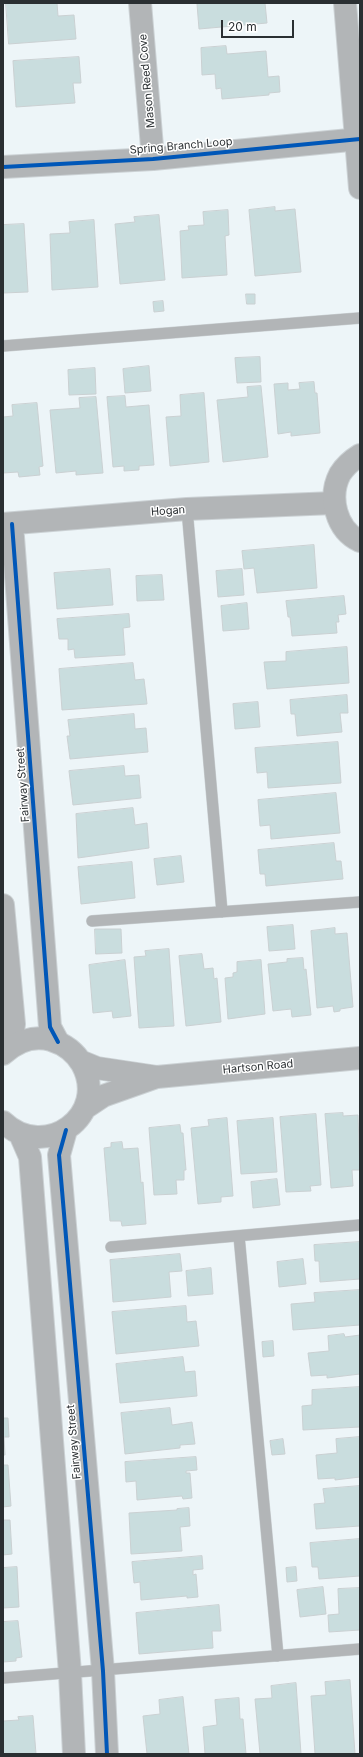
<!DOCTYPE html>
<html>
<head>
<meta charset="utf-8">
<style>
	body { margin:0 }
	#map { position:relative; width:363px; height:1757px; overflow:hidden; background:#edf5f8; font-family:Inter,sans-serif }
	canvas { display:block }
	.frame { position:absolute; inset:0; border:4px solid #2a2f32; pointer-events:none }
	.scale { position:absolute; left:221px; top:20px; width:73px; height:18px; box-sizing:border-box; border:2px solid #2a2f32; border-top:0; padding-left:5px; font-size:12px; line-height:14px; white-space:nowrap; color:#2a2f32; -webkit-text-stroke:3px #fff; paint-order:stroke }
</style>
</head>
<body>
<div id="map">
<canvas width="363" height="1757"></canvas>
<div class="frame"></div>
<div class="scale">20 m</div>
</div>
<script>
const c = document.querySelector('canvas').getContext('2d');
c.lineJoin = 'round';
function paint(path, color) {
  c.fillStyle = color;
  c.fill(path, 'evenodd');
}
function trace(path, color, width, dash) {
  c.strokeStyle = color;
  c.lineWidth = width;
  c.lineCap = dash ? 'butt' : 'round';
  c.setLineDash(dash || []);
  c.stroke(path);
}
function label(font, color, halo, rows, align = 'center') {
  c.font = font + ' Inter,sans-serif';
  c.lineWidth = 3;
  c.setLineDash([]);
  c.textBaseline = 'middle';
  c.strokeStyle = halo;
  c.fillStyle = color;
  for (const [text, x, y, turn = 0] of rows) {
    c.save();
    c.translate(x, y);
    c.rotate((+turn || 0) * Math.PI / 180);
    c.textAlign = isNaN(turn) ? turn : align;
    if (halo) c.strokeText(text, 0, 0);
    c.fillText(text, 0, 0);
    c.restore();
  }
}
const building = new Path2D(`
	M6,3H57L58,16L74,15L76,39L9,44Z
	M204,3H265L267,23L199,29L197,4Z
	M226,46L227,54L266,51L268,77L279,76L280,92L269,93V95L222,99L221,88L216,89L215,74L202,75L201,48Z
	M79,57L81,83H73L75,103L16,107L13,61Z
	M275,207V211L295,209L301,272L255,276L249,210Z
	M228,210L229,235L225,236L227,275L182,278L180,231L189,230L188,226L204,225L203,212Z
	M159,215L165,280L120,284L115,224L135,222L134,217Z
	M94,220L98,287L52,290L50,234L70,233L69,222Z
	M24,224L28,292L3,293V225Z
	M246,294H255V304H247Z
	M163,301L164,311L154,312L153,302Z
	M260,357L261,382L237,383L235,358Z
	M149,366L151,391L125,393L123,369Z
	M95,368L96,394L69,395L68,370Z
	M314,382L315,393H317L320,433L291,436V432L278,434L274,384L288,383V390L300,389L299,383Z
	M261,386L268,457L223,462L217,400L248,397L247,387Z
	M204,393L209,462L170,466L166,417L181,416L180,395Z
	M125,396L126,407L149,405L154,465L139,466V470L124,471V466L113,467L107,397Z
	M96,397L103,473L76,475V471L56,473L50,410L80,408L79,398Z
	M37,403L43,466L39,467L40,475L19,477L18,472L3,473V417L13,416L12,405Z
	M314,545L317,588L257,593L254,568L244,569L242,551Z
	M110,569L113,605L57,609L54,573Z
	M242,569L244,595L218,597L216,571Z
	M162,575L164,600L137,601L136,576Z
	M344,596L346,614L338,615L339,622H336L337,633L292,636L290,617H288L286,601Z
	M247,603L249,629L223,631L221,606Z
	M129,614L130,627L123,628L125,655L75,658L74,649L68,650V639H59L57,619Z
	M347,647L349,683L267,689L264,662L286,661V652Z
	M133,663L135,680L144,679L147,704L62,710L59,669Z
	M347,695L348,713H340L342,732L297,736L295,714H291L290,700Z
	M258,702L260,727L235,729L233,704Z
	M134,714L135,729L146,728L148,752L70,759L67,736H70L68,720Z
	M338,742L341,783L268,788L267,772L257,773L255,748Z
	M124,766L125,776L139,775L141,798L73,805L69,771Z
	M336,793L340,833L271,839L270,825L260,826L258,800Z
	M133,808L135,825L147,823L149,848L78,858L76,814Z
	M334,843L336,861H341L343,879L266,886L265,874H260L258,850Z
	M181,856L184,882L157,885L154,859Z
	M132,862L135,898L81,904L78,867Z
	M293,925L295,949L269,951L267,927Z
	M335,928V934L347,933L353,1007L340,1009V1011L334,1012L333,1006L317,1008L311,931Z
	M95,929H121L122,953L96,954Z
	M169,949L174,1026L139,1028L134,957L146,956L145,951Z
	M202,954L204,969L213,968L214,979L217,978L221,1022L186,1026L179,956Z
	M303,958L304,970L306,969L311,1015L292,1017L291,1009L273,1011L268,964L287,962V959Z
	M125,960L131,1016L113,1018L112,1011L93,1013L89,965Z
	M261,960L265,1014L228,1019L225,978L233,977V973L237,972V962Z
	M343,1113V1116L358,1115L360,1170H352L353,1186L331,1188L325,1114Z
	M316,1114L321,1185L310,1186L311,1191L286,1192L280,1117Z
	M227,1118L233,1196L221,1197V1202L198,1204L191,1128L209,1126L208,1120Z
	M273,1118L277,1172L241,1174L237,1121Z
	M180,1125L181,1133H183L186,1170H184V1180H176L177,1194L154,1195L149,1128Z
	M122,1142L123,1149L138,1148L141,1183L143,1182L146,1224L122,1226L121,1221H110L104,1148L111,1147V1143Z
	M277,1179L280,1205L253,1208L251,1182Z
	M360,1242V1279L320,1282L319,1261H315L314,1245Z
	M180,1254L182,1271L169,1272L171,1297L113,1302L110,1260Z
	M303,1259L306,1284L279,1287L277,1262Z
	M211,1268L213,1294L188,1296L186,1271Z
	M360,1290V1325L293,1330L291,1304L315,1302L314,1293Z
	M186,1306L187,1322L196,1321L199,1346L116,1354L112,1312Z
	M344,1334L345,1337L360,1335V1374L327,1378V1375L311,1376L308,1353L329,1351L328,1336Z
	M273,1341L274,1356L263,1357L262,1342Z
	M183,1357L185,1372L195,1371L197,1396L120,1403L116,1364Z
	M360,1387V1427L303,1430L302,1406L312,1405V1390Z
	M170,1408L172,1425L192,1422L195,1444L180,1445V1448L125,1454L121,1413Z
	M3,1418H8L9,1437H4L5,1455H3Z
	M360,1437V1477L335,1480V1478L318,1479L316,1455L337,1453L336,1439Z
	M283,1439L285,1454L272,1455L270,1441Z
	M196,1457L197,1470L186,1471V1473H190L192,1498L183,1499L182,1496L137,1500L136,1481L126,1482L125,1462Z
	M3,1465H8L11,1506L3,1507Z
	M360,1486V1526L316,1529L314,1504L325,1503L323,1489Z
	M189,1508L190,1526L180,1527L182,1551L131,1554L129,1513L177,1510V1509Z
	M3,1520H10L12,1554L3,1555Z
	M360,1539V1576L319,1579L318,1567H312L310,1543Z
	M202,1556L203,1569L193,1570V1575L196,1574L198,1597L187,1598V1596L141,1600L140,1582L134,1583L132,1562Z
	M17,1567L19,1607L3,1608V1568Z
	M296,1567L297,1581L287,1582L286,1568Z
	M323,1587L326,1614L300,1617L297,1590Z
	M360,1588V1630L329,1632L328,1615L339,1614L338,1589Z
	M219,1605L221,1631H212L213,1648L139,1654L136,1613Z
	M18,1621L22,1657L16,1658V1661L3,1662V1622Z
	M350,1680L355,1754H315L311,1696L326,1695L325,1682Z
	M296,1683L301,1754H260L255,1699L272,1698L271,1686Z
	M183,1697L189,1754H147L143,1716L160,1714L159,1700Z
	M239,1698L240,1719H243L246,1754H205L203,1727L217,1725L215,1700Z
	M33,1716L36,1754H3V1721L19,1720L18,1717Z`);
paint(building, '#c9ddde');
trace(building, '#cad0d2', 1);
const service = new Path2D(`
	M3,346L360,318
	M187,509L222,912
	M92,921L360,902
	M239,1236L278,1656
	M111,1247L360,1225
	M3,1678L360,1649`);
const minor = new Path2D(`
	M140,3L153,159
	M3,167L153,159L360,139
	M3,524L187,509L334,503
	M12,524L50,1027L58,1042
	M3,905L14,1024L11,1047`);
const tertiary = new Path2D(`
	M345,3L360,188
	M360,455C352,460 345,466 340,474C328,497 336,530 360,541
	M3,1054C16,1042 33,1035 51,1040C64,1044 75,1052 82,1064C110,1115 45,1162 3,1122
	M80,1061L97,1068L157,1077L360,1058
	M85,1108L103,1096L154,1078
	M66,1130L59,1155L103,1671L107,1754
	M20,1134L30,1157L70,1673L74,1754`);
trace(service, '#cbd1d4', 12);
trace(minor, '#cbd1d4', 24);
trace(tertiary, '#cbd1d4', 24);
trace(service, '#b2b5b7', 11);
trace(minor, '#b2b5b7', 22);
trace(tertiary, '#b2b5b7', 22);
trace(new Path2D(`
	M3,167L153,159L360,139
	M12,524L50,1027L58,1042
	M66,1130L59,1155L103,1671L107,1754`), '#0057b8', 4);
label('11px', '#2a2f32', '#fff', [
	["Mason Reed Cove",147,81,-95],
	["Spring Branch Loop",181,146,-5],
	["Hogan",168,511,-4],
	["Fairway Street",23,785,-94],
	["Hartson Road",258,1067,-5],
	["Fairway Street",74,1442,-95]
]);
</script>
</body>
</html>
